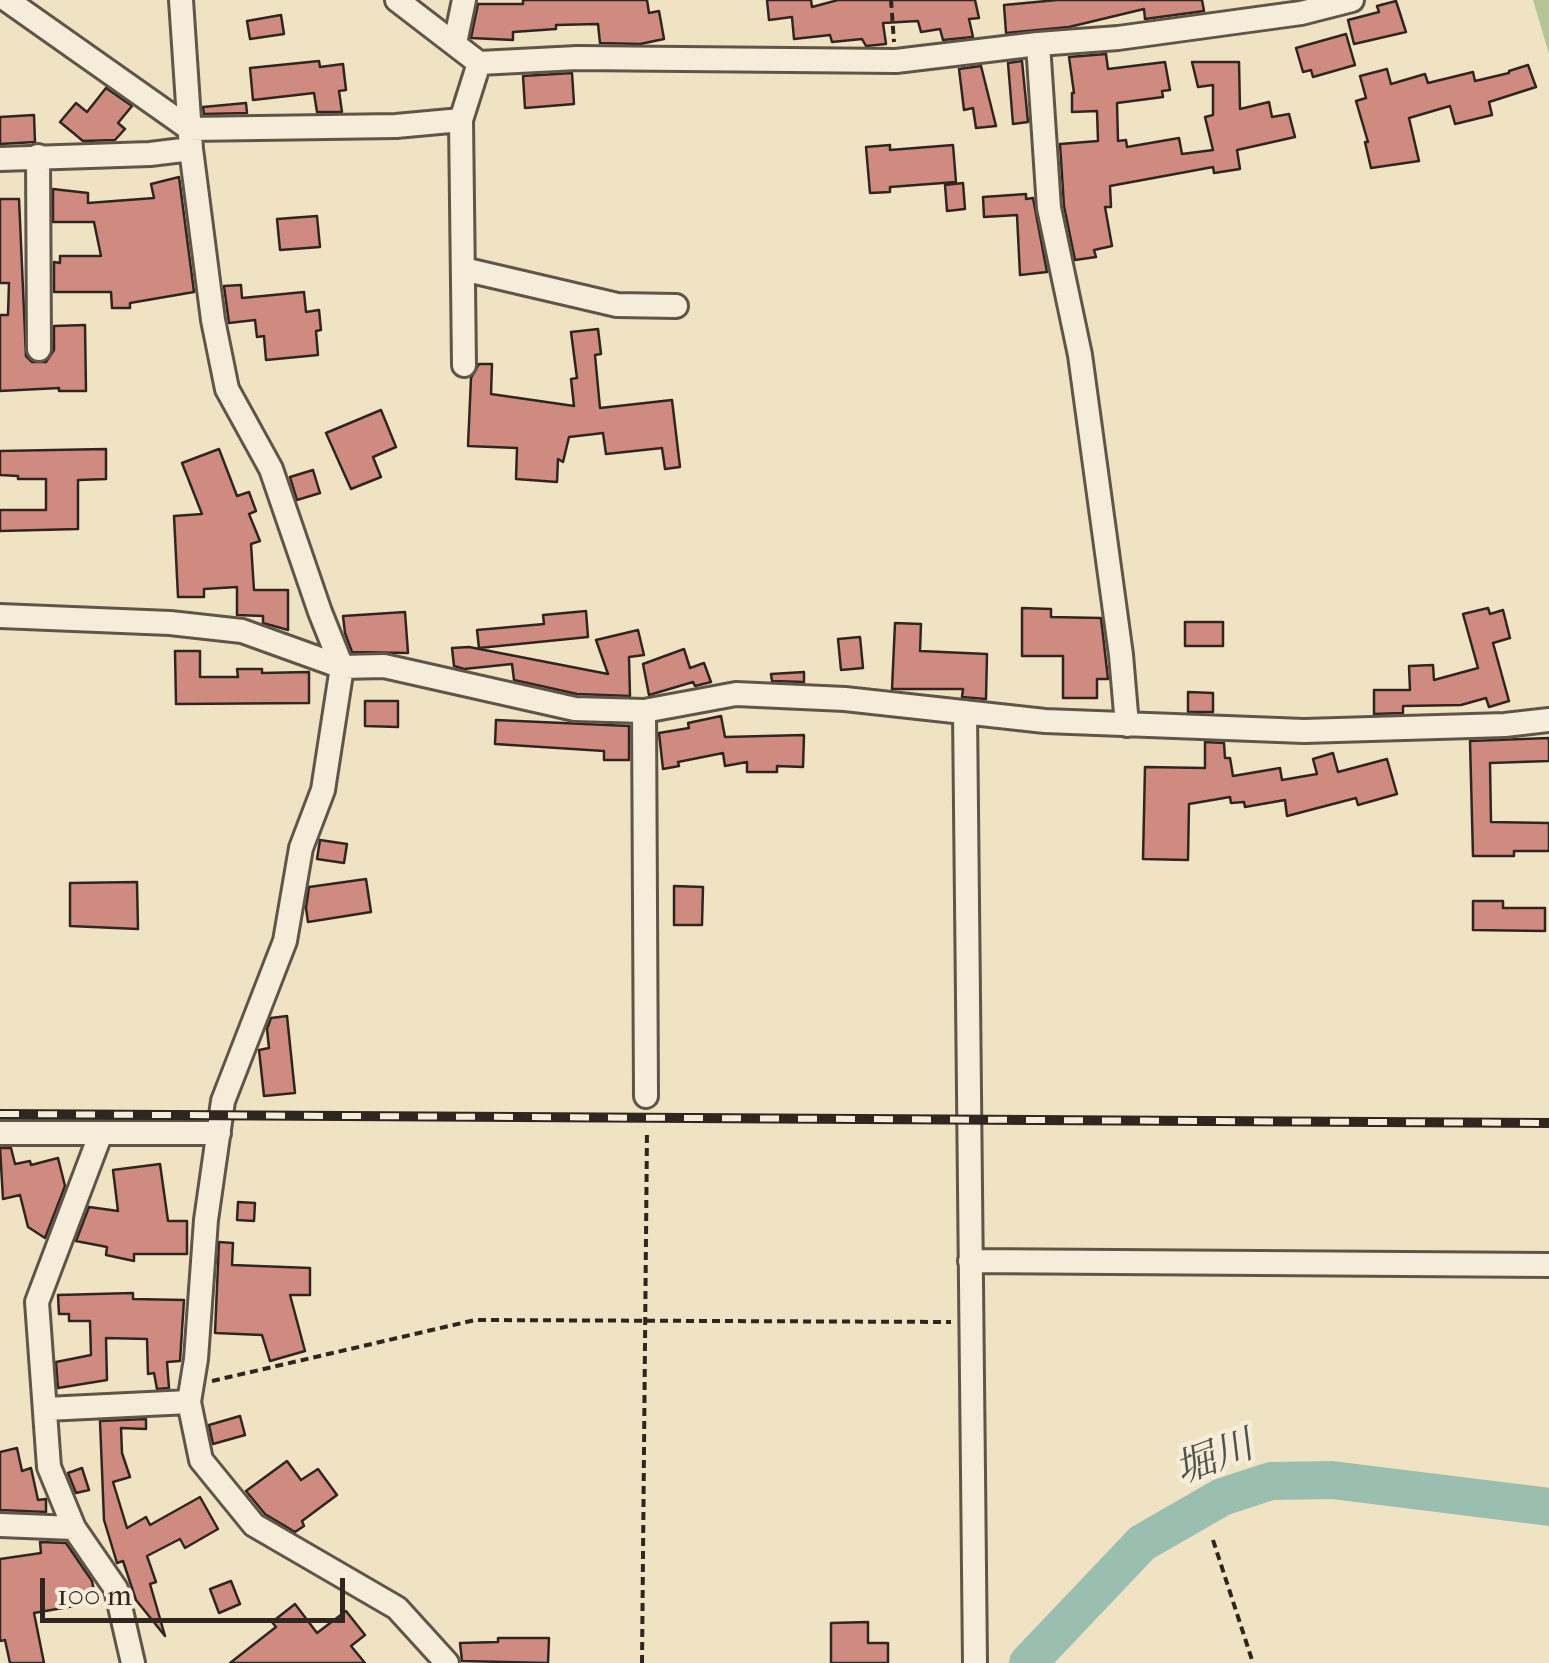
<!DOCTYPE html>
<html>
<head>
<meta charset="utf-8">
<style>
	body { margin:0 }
	#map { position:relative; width:1549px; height:1663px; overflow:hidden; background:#efe3c4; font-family:"IM FELL French Canon",serif }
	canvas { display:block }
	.scale { position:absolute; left:40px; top:1578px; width:305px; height:45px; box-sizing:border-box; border:5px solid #31261f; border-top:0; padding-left:12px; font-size:30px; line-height:35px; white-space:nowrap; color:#31261f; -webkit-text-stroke:8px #f5edd9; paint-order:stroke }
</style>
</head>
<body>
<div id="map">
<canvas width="1549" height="1663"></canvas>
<div class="scale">100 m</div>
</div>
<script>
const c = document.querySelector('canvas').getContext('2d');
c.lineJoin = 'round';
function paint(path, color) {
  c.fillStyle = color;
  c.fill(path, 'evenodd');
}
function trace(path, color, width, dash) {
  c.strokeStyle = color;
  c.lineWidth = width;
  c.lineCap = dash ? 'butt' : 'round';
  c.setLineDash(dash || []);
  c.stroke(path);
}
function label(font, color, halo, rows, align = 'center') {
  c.font = font + ' "IM FELL French Canon","Noto Serif JP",serif';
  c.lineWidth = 9;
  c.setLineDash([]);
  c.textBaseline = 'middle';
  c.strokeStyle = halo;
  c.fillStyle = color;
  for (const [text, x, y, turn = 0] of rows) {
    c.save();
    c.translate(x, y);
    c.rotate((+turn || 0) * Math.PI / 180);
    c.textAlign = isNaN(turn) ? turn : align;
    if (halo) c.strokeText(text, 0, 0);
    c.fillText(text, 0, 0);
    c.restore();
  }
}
paint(new Path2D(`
	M1533,0H1549V54Z`), '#b7c496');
trace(new Path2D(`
	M1028,1663L1142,1543L1222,1497L1271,1481L1332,1480L1549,1507`), '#9abeb0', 38);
const building = new Path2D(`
	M523,0H647L649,13L659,11L664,39L640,44L600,43L598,24L556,25V29L513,32V40L471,38L478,4H523Z
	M767,0H811L812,7L838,0H975L979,18L969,19L973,37L943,40L940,29L921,32L918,21L883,23L886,44L866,46L862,39L832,42L830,35L794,39L792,17L769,20Z
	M1057,0H1202L1204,11L1145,19L1144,9L1069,27L1006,33L1004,5Z
	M1396,1L1406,32L1354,44L1348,20L1379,12L1377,6Z
	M281,15L284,34L250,39L247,21Z
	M1346,34L1355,65L1313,77L1311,70L1303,72L1296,48Z
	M1106,54L1108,69L1165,62L1170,90L1162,91L1163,97L1117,103L1118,141L1126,140L1127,147L1179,138L1182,154L1213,150L1205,117L1213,115V85L1198,87L1192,62H1239L1240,109L1269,102L1272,117L1289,114L1295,137L1237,150L1240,169L1214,173L1213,167L1110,186L1111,207H1105L1112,246L1094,250L1096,257L1075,260L1064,206L1060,144L1098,141L1097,111L1072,112V93H1074L1069,57Z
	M319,61L320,67L343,64L346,90L339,91L342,112H317L314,93L253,100L250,68Z
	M1022,61L1028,122L1013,124L1008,63Z
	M1528,65L1536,87L1489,102L1492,115L1455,124L1450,106L1409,118L1419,161L1371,168L1365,142H1368L1356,101L1366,98L1360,76L1387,69L1391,84L1425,74L1428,83L1473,72L1475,81L1509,73V71Z
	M981,66L996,126L976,128L973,108L964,110L959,69Z
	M572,73L574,104L525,108L523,76Z
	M106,88L132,106L118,123L125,129L115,140L83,141L60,122L76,103L87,112Z
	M246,103L247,113L204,114L203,107Z
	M34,115L35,142L0,144V117Z
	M890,145V150L953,145L956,182L890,187V192L870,193L866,147Z
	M179,177L194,292L130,303V308H112L111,292H54V262L60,263V256H101L94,222H53V189L88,193V203L154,198L151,184Z
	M963,183L965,209L947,211L945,185Z
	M1026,194V199L1033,198L1047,272L1020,275L1017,215L984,217L983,197Z
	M0,199H19L26,356L32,362H46L54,350V326L85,325L86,391H59V388L0,391V315H8L9,283H0Z
	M317,216L320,247L280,250L277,219Z
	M241,285L242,298L304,292L306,312L319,310L321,330L316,331L318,355L266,360L264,336L257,337L255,320L229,323L224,286Z
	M598,329L601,354L595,355L600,408L672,400L680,467L665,469L662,448L606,454L603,433L569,437L563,462L558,459L557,482L516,479L517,448L468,446L471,378L479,364H492L491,394L574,406L571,379L577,378L571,332Z
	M381,410L396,447L373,457L381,477L351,489L326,433Z
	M106,449V479L78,480V529L0,531V510H46V479H18V476L0,475V451Z
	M219,449L237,496L249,492L256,511L249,514L260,541L251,544L254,590H288V630L263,623V616L237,615V587L204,589V597H178L174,516L202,514L182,463Z
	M313,470L320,493L297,500L290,477Z
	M1022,608L1051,609V617L1101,618L1108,679H1097V698H1063V656H1022Z
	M1488,608L1490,614L1503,610L1510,638L1493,643L1509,701L1489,707L1486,698L1461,705L1403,706V713L1374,714V690H1410L1409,666L1433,665L1434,680L1478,668L1463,614Z
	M586,611L588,637L479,648L477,630L544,624L543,615Z
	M405,612L408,653L352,652L345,633L343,616Z
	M1185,622H1223V646H1185Z
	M895,623L921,624L920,651L987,654L986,699L962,697L963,689H892Z
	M638,630L644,655L629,657L630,696L577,694L514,680L512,664L464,669L454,666L452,648L469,647L608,674L596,640Z
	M860,637L863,668L841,670L838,639Z
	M684,649L690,668L704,663L711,682L695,686L693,682L649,695L643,664Z
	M175,651H200V677H238L237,669H262V673L309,672V703L176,704Z
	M804,672V682L772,681L771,674Z
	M1188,692L1213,693V712H1188Z
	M365,701H398V727L365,726Z
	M721,716L725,737L804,735L803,767L777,766V772H747V762L725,766L723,753L678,762L679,766L663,769L659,733L689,728L688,723Z
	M496,720L629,726V760H604V751L495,744Z
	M1549,738V761L1490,763L1491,822L1549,823V851H1514V856H1473L1470,741Z
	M1205,742L1224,743L1225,758H1230L1233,776L1280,768L1282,780L1317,774L1313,759L1333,753L1338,772L1387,759L1397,794L1358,805L1356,798L1287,816L1285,800L1245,807L1244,802L1231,803L1230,797L1189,804L1188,860L1143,859L1145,767L1205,768Z
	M320,840L347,844L344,863L317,859Z
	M366,879L371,912L308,922L306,908L309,887Z
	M137,882L138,929L70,926V883Z
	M674,886L703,887L702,925H674Z
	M1473,901H1503V908H1545V931L1473,930Z
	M287,1016L295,1093L264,1096L259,1050L269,1048L267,1029L271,1018Z
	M0,1148H11L15,1164L30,1161L31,1165L58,1158L65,1186L45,1238L28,1227L20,1195L3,1199Z
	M160,1164L168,1221H187V1254H134V1261L106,1255L107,1247L76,1241L89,1207L118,1211L113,1170Z
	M238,1202L255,1203L254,1221L237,1220Z
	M219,1242L233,1243L232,1265L310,1268V1295H290L305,1351L270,1361L262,1335L215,1333Z
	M133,1293V1299L184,1300L180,1361L167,1362L169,1388L157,1389L154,1373L148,1374L147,1339L106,1338L107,1380L58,1388L56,1362L91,1355L90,1321H69V1314H59L58,1295Z
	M240,1416L245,1435L213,1444L209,1425Z
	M146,1419V1429L121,1428L122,1453L130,1477L113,1482L127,1528L146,1517L150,1525L200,1497L218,1529L185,1548L180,1539L147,1556L156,1582L150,1584L165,1636L136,1600L123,1561L117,1563L104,1520L100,1421Z
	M17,1448L22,1471L31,1468L38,1500L46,1499V1512L0,1510V1452Z
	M287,1461L301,1480L318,1469L337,1495L302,1521L304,1526L295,1532L265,1514L246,1491Z
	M82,1468L89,1490L76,1493L68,1473Z
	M40,1542L66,1543L92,1581L94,1591L72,1595L74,1606L34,1613L44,1663H10L5,1640L0,1641V1559L41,1553Z
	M231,1581L240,1604L219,1613L210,1589Z
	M295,1604L317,1633L346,1611L365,1635L351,1646L365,1663H230L276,1627L272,1622Z
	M868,1622V1643H888V1663H831V1623Z
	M498,1638H549L548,1663L462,1661L460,1643L498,1642Z`);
paint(building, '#cf8b80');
trace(building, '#31261f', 2.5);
const minor = new Path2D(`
	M7,0L190,129L396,126L461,120L479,63
	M181,0L191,149L213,320L227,389L271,469L320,612L342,667L323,790L301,848L285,941L223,1101L206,1220L196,1359L189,1402L201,1460L254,1525L397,1608L447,1663
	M397,0L479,63L577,58L896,61L1038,44L1118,38L1301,13L1352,0
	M455,43L464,0
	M1038,44L1049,208L1080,355L1121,655L1127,725
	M461,120L464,365
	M38,156L39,349
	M0,159L150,154L191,149
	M463,269L617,305L676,306
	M0,616L170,623L242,631L342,667L384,666L575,709L644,711L736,694L845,699L1045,721L1304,731L1505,725L1549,720
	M644,711L646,1096
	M965,712L975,1663
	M0,1133H219
	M101,1133L37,1302L49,1467L74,1528L116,1589L133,1663
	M970,1261L1549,1265
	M46,1409L189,1402
	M0,1525L74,1528`);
trace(minor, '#605548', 28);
trace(new Path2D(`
	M891,0L894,42
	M212,1381L475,1320L951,1322
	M1213,1540L1253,1663
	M642,1663L647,1130`), '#31261f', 4, [8, 5]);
trace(minor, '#f5edd9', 22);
const rail = new Path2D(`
	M0,1114L1549,1123`);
trace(rail, '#31261f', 10);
trace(rail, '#f5edd9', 6, [19]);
label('italic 40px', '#50544a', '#f5edd9', [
	["堀川",1215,1460,-21]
]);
</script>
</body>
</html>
